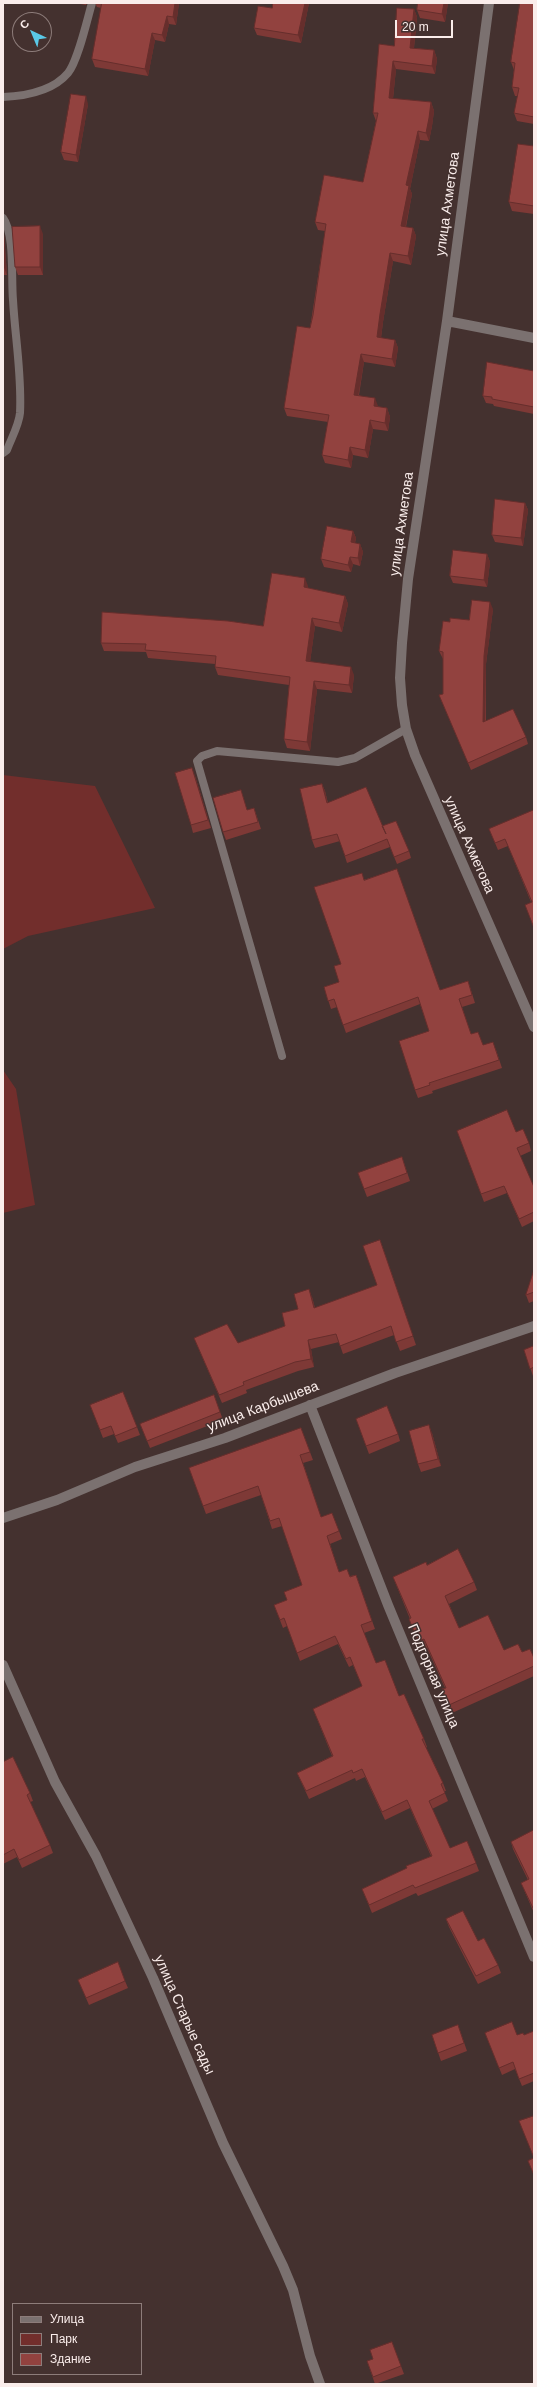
<!DOCTYPE html>
<html>
<head>
<meta charset="utf-8">
<style>
	body { margin:0 }
	#map { position:relative; width:537px; height:2387px; overflow:hidden; background:#44312f; font-family:Arial,sans-serif }
	canvas { display:block }
	.frame { position:absolute; inset:0; border:4px solid #faedeb; pointer-events:none }
	.legend { position:absolute; left:12px; top:2303px; width:130px; height:72px; box-sizing:border-box; background:#44312f; border:1px solid #8d7c7a; margin:0; padding:5px 7px; list-style:none; font-size:12px; color:#faedeb }
	.legend li { display:flex; align-items:center; gap:8px; height:20px }
	.legend b { width:20px; border:1px solid #8d7c7a }
	.north { position:absolute; left:12px; top:12px; width:40px; height:40px; box-sizing:border-box; background:#44312f; border:1px solid #8d7c7a; border-radius:50%; rotate:316deg; font-size:11px; font-weight:700; line-height:16px; text-align:center; color:#faedeb }
	.north::after { content:''; display:block; margin:auto; width:14px; height:18px; background:#5ac8e6; clip-path:polygon(50% 0,100% 100%,50% 72%,0 100%) }
	.scale { position:absolute; left:395px; top:20px; width:58px; height:18px; box-sizing:border-box; border:2px solid #faedeb; border-top:0; padding-left:5px; font-size:12px; line-height:14px; white-space:nowrap; color:#faedeb; -webkit-text-stroke:3px #44312f; paint-order:stroke }
</style>
</head>
<body>
<div id="map">
<canvas width="537" height="2387"></canvas>
<div class="frame"></div>
<ul class="legend">
<li><b style="height:5px;background:#7b7170"></b>Улица</li>
<li><b style="height:11px;background:#722e2c"></b>Парк</li>
<li><b style="height:11px;background:#92423f"></b>Здание</li>
</ul>
<div class="north">С</div>
<div class="scale">20 m</div>
</div>
<script>
const c = document.querySelector('canvas').getContext('2d');
c.lineJoin = 'round';
function paint(path, color) {
  c.fillStyle = color;
  c.fill(path, 'evenodd');
}
function trace(path, color, width, dash) {
  c.strokeStyle = color;
  c.lineWidth = width;
  c.lineCap = dash ? 'butt' : 'round';
  c.setLineDash(dash || []);
  c.stroke(path);
}
function label(font, color, halo, rows, align = 'center') {
  c.font = font + ' Arial,sans-serif';
  c.lineWidth = 3;
  c.setLineDash([]);
  c.textBaseline = 'middle';
  c.strokeStyle = halo;
  c.fillStyle = color;
  for (const [text, x, y, turn = 0] of rows) {
    c.save();
    c.translate(x, y);
    c.rotate((+turn || 0) * Math.PI / 180);
    c.textAlign = isNaN(turn) ? turn : align;
    if (halo) c.strokeText(text, 0, 0);
    c.fillText(text, 0, 0);
    c.restore();
  }
}
paint(new Path2D(`
	M3,775L95,786L155,908L28,936L3,949Z
	M3,1070L16,1089L35,1205L3,1213Z`), '#722e2c');
trace(new Path2D(`
	M3,97C25,96 53,91 68,73C78,61 87,20 92,3
	M3,218C15,234 11,279 13,300C15,337 22,375 20,413C19,425 11,439 7,450L3,453
	M282,1056L197,761L202,756L217,751L338,762L355,758L406,729`), '#7b7170', 8);
trace(new Path2D(`
	M489,3L447,321L408,579L402,643L400,678L402,705L406,729L415,755L534,1027
	M447,321L534,338
	M310,1405L388,1605L534,1957
	M3,1518L57,1500L135,1467L225,1438L395,1373L534,1326
	M3,1665L55,1782L96,1856L153,1978L223,2143L283,2266L293,2290L310,2356L320,2384`), '#7b7170', 10);
paint(new Path2D(`
	M74,3H87L86,5Z
	M95,3H179L176,25L169,24L165,42L155,40L148,76L95,67L92,59L101,8L97,7Z
	M273,3H309L301,43L257,35L254,28L272,8Z
	M418,3H448L445,22L420,18L417,10Z
	M534,3V124L517,121L514,113L518,96H515L512,87L514,70L511,62Z
	M414,9L417,17L414,48L434,50L437,59L435,74L396,69L393,99L431,102L434,111L432,126L429,141L420,140L410,189L412,194L406,227L413,228L416,236L411,265L393,261L383,322L381,338L395,340L398,348L395,367L364,362L359,395L378,406V407L387,408L390,417L388,431L373,429L368,458L353,455L351,468L325,463L322,455L328,422L287,416L284,408L310,328L325,231L318,230L315,222L363,182L376,121L373,113L394,46Z
	M88,104L78,162L64,160L61,152Z
	M534,146V214L512,211L509,202Z
	M3,233L4,235L7,275H3Z
	M43,234V275H18L15,267Z
	M534,371V414L494,406L493,404L486,403L483,396Z
	M525,503L528,510L523,546L495,542L492,535Z
	M353,531L356,538L355,543L360,544L363,552L360,566L353,564L351,572L324,567L321,559Z
	M487,554L490,562L487,587L453,583L450,576Z
	M308,586V588L345,596L348,604L342,632L315,626L310,662L354,675L352,693L317,689L310,751L287,748L284,739L289,685L218,675L215,667V664L148,658L146,652L104,651L101,643L263,626Z
	M493,609L486,664V721L526,737L528,744L471,770L439,695L443,694V659L439,651L450,622L469,620Z
	M195,776L211,828L193,833L191,825Z
	M322,784L325,791L328,803L385,834L409,851L411,858L397,864L390,847L347,863L340,841L315,848L312,840Z
	M241,790L247,810L254,808L261,829L226,840L223,832Z
	M534,810L531,902L508,846L498,850L489,829Z
	M364,879L440,990L468,981L475,1003L462,1007L471,1034L483,1045L496,1050L502,1068L432,1091L433,1093L418,1098L415,1090L429,1031L420,1004L346,1033L337,1007L331,1009L324,987L339,982Z
	M457,1131L516,1132L529,1143L531,1151L520,1156L534,1187V1221L522,1227L507,1193L484,1202Z
	M402,1157L410,1181L367,1197L358,1173Z
	M380,1240L416,1345L400,1351L394,1335L343,1354L339,1342L311,1349L314,1367L298,1371L246,1390L247,1393L222,1403L194,1338L238,1343L285,1326L298,1309L312,1297L315,1308L377,1285Z
	M534,1270V1301L529,1303L526,1295Z
	M534,1346V1376H533L524,1350Z
	M214,1395L223,1420L150,1448L140,1424Z
	M90,1405L137,1427L140,1435L118,1443L114,1434L103,1438Z
	M356,1419L398,1434L400,1441L369,1454Z
	M301,1428L313,1460L303,1463L321,1517L339,1531L342,1539L330,1544L339,1572L350,1576L356,1575L375,1629L364,1633L376,1663L399,1696L424,1739L427,1747H426L443,1783L446,1791H444L448,1801L432,1809L450,1848L476,1863L479,1871L418,1896L416,1893L372,1913L362,1889L407,1868L431,1856L410,1808L385,1820L365,1777L356,1781L355,1778L309,1799L297,1773L332,1756L313,1709L362,1686L353,1665L349,1667L338,1644L300,1661L287,1626L283,1628L274,1605L287,1600L302,1585L282,1526L272,1529L261,1495L206,1514L189,1468Z
	M432,1433L441,1466L421,1472L418,1464Z
	M427,1565L474,1582L477,1590L449,1604L459,1628L504,1650L522,1652L534,1658V1676L452,1713L442,1689L445,1688L427,1648L421,1650L409,1619H410L393,1577Z
	M3,1762L30,1793L33,1801L30,1802L50,1845L53,1853L22,1868L17,1857L3,1864Z
	M534,1830V1913L521,1883L528,1880L513,1849L511,1842Z
	M446,1919L478,1941L498,1965L501,1973L478,1984L449,1927Z
	M78,1980L125,1981L128,1988L89,2005Z
	M458,2025L467,2051L441,2061L432,2035Z
	M534,2031V2081L522,2086L515,2069L502,2075L485,2033L517,2035H524Z
	M367,2361L401,2366L404,2374L375,2384Z`), '#7e3936');
paint(new Path2D(`
	M175,3H179L176,25L173,17Z
	M305,3H309L301,43L298,35Z
	M444,3H448L445,22L442,14Z
	M414,9L417,17L413,56L410,48Z
	M167,16L169,24L165,42L162,35Z
	M152,33L155,40L148,76L145,69Z
	M434,50L437,59L435,74L432,66Z
	M393,61L396,69L392,107L389,98Z
	M86,96L88,104L78,162L76,155Z
	M431,102L434,111L432,126L429,141L426,133Z
	M418,131L420,140L410,189L412,194L404,234L401,226L406,185Z
	M40,226L43,234V275L40,267Z
	M413,228L416,236L411,265L408,256Z
	M3,233L4,235L7,275L3,265Z
	M390,253L393,261L383,322L380,345L377,337L380,314Z
	M395,340L398,348L395,367L392,359Z
	M361,354L364,362L357,403L354,395Z
	M375,398L378,406L377,414L374,406Z
	M387,408L390,417L388,431L385,423Z
	M370,420L373,429L368,458L365,450Z
	M350,447L353,455L351,468L348,460Z
	M525,503L528,510L523,546L521,538Z
	M353,531L356,538L353,550L351,542Z
	M360,544L363,552L360,566L358,558Z
	M487,554L490,562L487,587L484,580Z
	M350,557L353,564L351,572L348,565Z
	M305,578L308,586L307,596L304,587Z
	M345,596L348,604L342,632L339,623Z
	M490,602L493,609L486,664L485,730L483,722L484,656Z
	M312,618L315,626L309,669L306,661Z
	M351,667L354,675L352,693L349,685Z
	M314,681L317,689L310,751L307,742Z
	M192,768L195,776L211,828L208,820Z
	M322,784L325,791L329,811L327,803Z
	M309,1289L312,1297L317,1317L314,1308Z
	M308,1340L311,1349L314,1367L311,1359Z
	M429,1425L432,1433L441,1466L438,1459Z`), '#662e2c');
const building = new Path2D(`
	M102,3H175L173,17L167,16L162,35L152,33L145,69L92,59Z
	M273,3H305L298,35L254,28L258,6L272,8Z
	M418,3H444L442,14L417,10Z
	M520,3H534V117L514,113L519,88L512,87L515,63L511,62Z
	M397,8L414,9L410,48L434,50L432,66L393,61L389,98L431,102L429,118L426,133L418,131L406,185L409,186L401,226L413,228L408,256L390,253L380,314L377,337L395,340L392,359L361,354L354,395L375,398L374,406L387,408L385,423L370,420L365,450L350,447L348,460L322,455L329,415L284,408L297,326L310,328L313,315L326,224L315,222L324,175L363,182L378,113H373L379,44L394,46Z
	M71,94L86,96L76,155L61,152Z
	M518,144L534,146V206L509,202Z
	M40,226V267H15L12,227Z
	M487,362L534,371V407L492,399V397L483,396Z
	M495,499L525,503L521,538L492,535Z
	M327,526L353,531L351,542L360,544L358,558L350,557L348,565L321,559Z
	M453,550L487,554L484,580L450,576Z
	M272,573L305,578L304,587L345,596L339,623L312,618L306,661L351,667L349,685L314,681L307,742L284,739L290,677L215,667L216,656L145,650L146,644L101,643L102,612L228,621L263,626Z
	M472,600L490,602L484,656L483,722L513,709L526,737L468,763L439,695L443,694V652L439,651L443,621L450,622V618L469,620Z
	M192,768L208,820L191,825L175,773Z
	M322,784L327,803L366,787L386,834L382,826L396,821L409,851L394,857L387,839L345,856L337,834L312,840L300,789Z
	M241,790L247,810L254,808L258,822L223,832L213,798Z
	M534,810V928L525,905L532,902L505,839L495,843L489,829Z
	M397,869L440,990L468,981L472,995L459,999L471,1034L478,1032L483,1045L493,1042L499,1060L429,1083L430,1085L415,1090L399,1041L429,1031L418,997L343,1025L334,999L328,1001L324,987L339,982L334,966L341,964L314,887L362,873L364,880Z
	M507,1110L516,1132L523,1129L529,1143L517,1148L534,1187V1212L519,1219L504,1186L481,1194L457,1131Z
	M402,1157L407,1173L364,1189L358,1173Z
	M380,1240L413,1336L396,1342L391,1326L340,1346L336,1334L308,1340L311,1359L295,1362L243,1382L244,1385L219,1395L194,1338L227,1324L238,1343L285,1326L282,1313L298,1309L294,1294L309,1289L314,1308L377,1285L363,1246Z
	M534,1270V1292L526,1295Z
	M534,1346V1367L530,1369L524,1350Z
	M123,1392L137,1427L115,1436L111,1426L100,1430L90,1405Z
	M214,1395L220,1412L147,1441L140,1424Z
	M387,1406L398,1434L366,1446L356,1419Z
	M429,1425L438,1459L418,1464L409,1431Z
	M301,1428L310,1452L300,1455L321,1517L332,1513L339,1531L327,1536L339,1572L347,1569L350,1577L356,1575L372,1621L361,1625L376,1663L385,1660L399,1696L404,1694L424,1739H422L443,1783L441,1784L445,1793L429,1801L450,1848L467,1841L476,1863L415,1888L413,1885L369,1905L362,1889L407,1868L406,1866L432,1856L407,1800L382,1812L362,1769L353,1773L352,1770L306,1791L297,1773L333,1756L313,1709L362,1686L350,1657L346,1659L335,1636L297,1653L284,1618L280,1620L274,1605L287,1600L284,1592L302,1585L279,1518L270,1521L258,1486L203,1506L189,1468Z
	M458,1549L474,1582L445,1596L459,1628L488,1615L504,1650L518,1644L522,1652L530,1649L534,1658V1666L449,1705L442,1689L446,1688L424,1639L418,1641L409,1619L411,1618L393,1577L426,1562L427,1565Z
	M13,1757L30,1793L27,1795L50,1845L19,1860L14,1849L3,1855V1762Z
	M534,1830V1908H533L521,1883L529,1879L511,1842Z
	M463,1911L478,1941L484,1938L498,1965L476,1976L446,1919Z
	M118,1962L125,1981L86,1998L78,1980Z
	M512,2022L517,2035L523,2033L524,2035L534,2031V2073L519,2079L513,2062L499,2068L485,2033Z
	M458,2025L464,2043L438,2053L432,2035Z
	M534,2116V2158L519,2121Z
	M534,2158V2175L528,2161Z
	M392,2342L401,2366L373,2377L367,2361L373,2359L370,2350Z`);
paint(building, '#92423f');
trace(building, '#662e2c', 1);
label('14px', '#faedeb', '#44312f', [
	["улица Ахметова",448,204,-82],
	["улица Ахметова",402,524,-82],
	["улица Ахметова",469,845,66],
	["улица Карбышева",263,1407,-21],
	["Подгорная улица",433,1676,67],
	["улица Старые сады",184,2015,66]
]);
</script>
</body>
</html>
